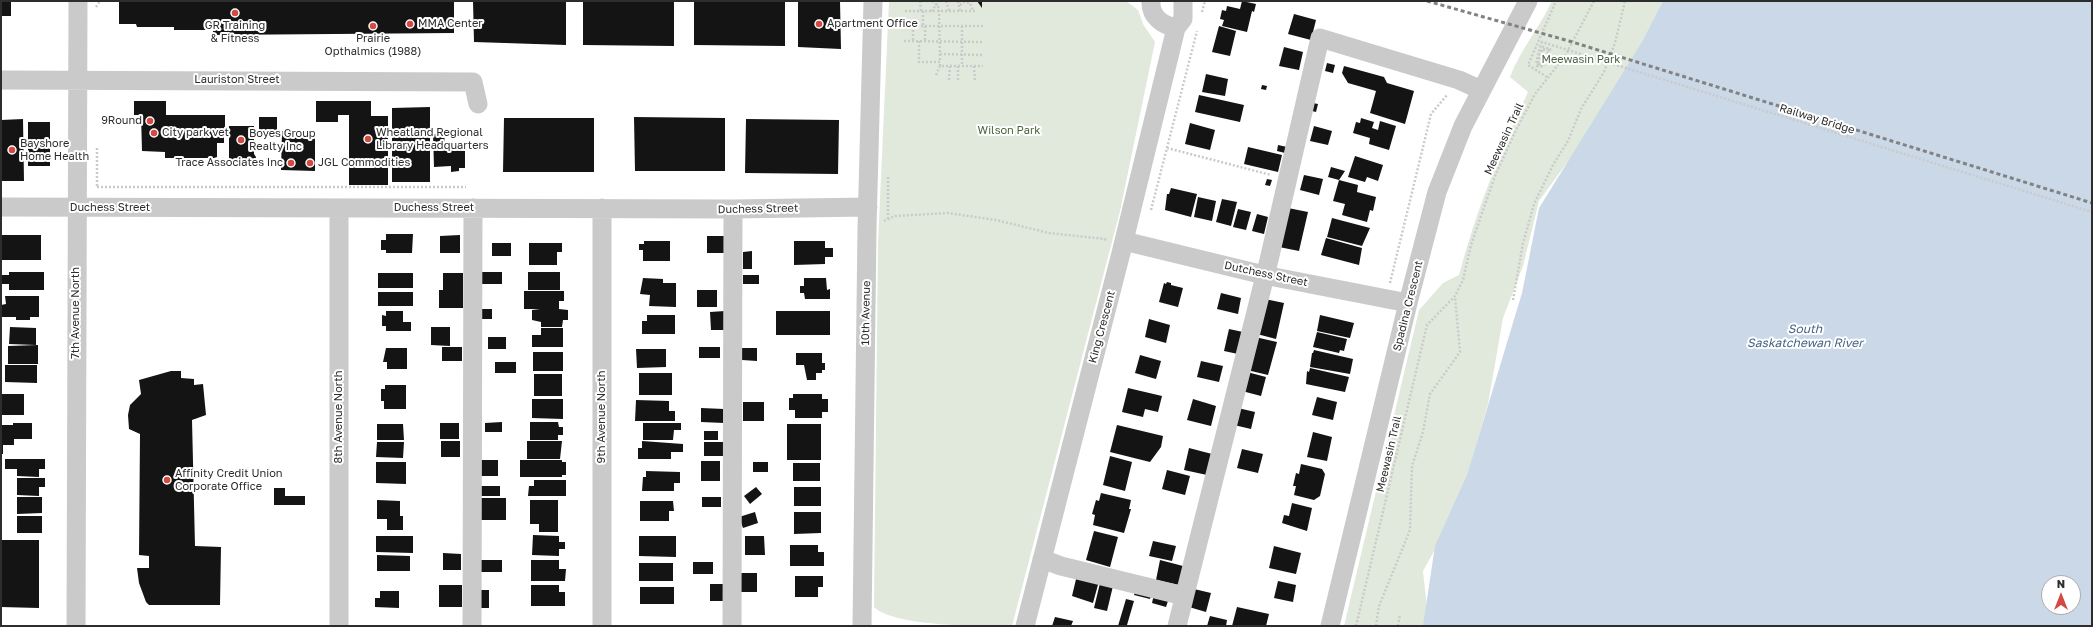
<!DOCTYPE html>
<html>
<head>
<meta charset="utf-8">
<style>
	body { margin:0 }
	#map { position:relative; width:2093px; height:627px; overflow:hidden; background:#fff; font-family:"Golos Text",sans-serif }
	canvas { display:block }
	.frame { position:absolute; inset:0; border:2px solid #2d2d2d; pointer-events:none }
	.north { position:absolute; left:2041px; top:575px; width:40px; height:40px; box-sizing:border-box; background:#fff; border:1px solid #ababab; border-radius:50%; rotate:0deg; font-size:11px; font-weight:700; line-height:16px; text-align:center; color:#2d2d2d }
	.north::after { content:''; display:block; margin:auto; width:14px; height:18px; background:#d14b43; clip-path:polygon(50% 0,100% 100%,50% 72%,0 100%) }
</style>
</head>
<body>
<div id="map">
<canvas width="2093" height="627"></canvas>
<div class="frame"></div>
<div class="north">N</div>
</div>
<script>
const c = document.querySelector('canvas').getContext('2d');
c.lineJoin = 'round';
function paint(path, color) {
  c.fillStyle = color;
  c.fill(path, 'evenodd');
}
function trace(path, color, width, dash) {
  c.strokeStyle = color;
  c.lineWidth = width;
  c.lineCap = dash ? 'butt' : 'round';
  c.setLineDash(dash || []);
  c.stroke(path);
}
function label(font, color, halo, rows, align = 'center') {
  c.font = font + ' "Golos Text",sans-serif';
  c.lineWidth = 4;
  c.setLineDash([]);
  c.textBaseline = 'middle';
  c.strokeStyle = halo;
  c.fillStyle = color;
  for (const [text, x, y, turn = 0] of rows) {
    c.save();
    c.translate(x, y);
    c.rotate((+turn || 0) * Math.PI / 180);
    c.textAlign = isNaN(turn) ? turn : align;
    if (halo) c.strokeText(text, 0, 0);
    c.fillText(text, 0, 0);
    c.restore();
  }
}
paint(new Path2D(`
	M889,1H1126L1138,10L1143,24L1155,42L1120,211L1012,626C979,626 895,627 874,607L878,243Z
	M1552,1H1663L1643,43L1585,138L1539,201L1523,266L1503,318L1488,404L1458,508L1423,571L1429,626H1344L1419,310L1443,283L1459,275C1476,211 1500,152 1528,92L1510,77C1520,50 1540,27 1552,1Z`), '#e1e9dc');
paint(new Path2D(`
	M1663,1H2092V626H1423L1435,546L1467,475L1522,293L1539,208L1642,42ZM2049,583H2073V607H2049Z`), '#cad8e7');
paint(new Path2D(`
	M1,1H11V16H1Z
	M119,1H454V33L213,35V30H174V27H137L136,24H119Z
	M473,1H566V45L474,42Z
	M583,1H674V46L583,45Z
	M694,1H785V46L694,45Z
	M798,1H840L841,49L798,47Z
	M977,1H982V8Z
	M1242,1L1256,4L1254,12L1252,11L1247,32L1222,26L1224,20L1220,19L1222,10L1226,11L1227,6L1240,9Z
	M1294,14L1316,20L1311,40L1288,34Z
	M1219,26L1236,31L1230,56L1212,52Z
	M1284,47L1303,52L1299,70L1279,66Z
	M1327,63L1335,65L1333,73L1325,71Z
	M1344,66L1384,77L1387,83L1414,91L1405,124L1370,113L1376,91L1348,83L1342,73Z
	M1206,74L1228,79L1225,96L1202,92Z
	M1262,85L1267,86L1266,90L1261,89Z
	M1199,95L1244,105L1240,122L1195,112Z
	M134,101H166V115H225V131H218V136H224V143H217V157L214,158H165V152L142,151L141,115H134Z
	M316,101H371V116H388V185H349V115H338V122H316Z
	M1313,103L1318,104L1316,112L1312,111Z
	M430,107V182H392V108Z
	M259,117H277V132L259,133Z
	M634,117L725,118V171H635Z
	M504,118H594V172H503Z
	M1361,118L1374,122L1372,128L1378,130L1380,121L1396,126L1389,150L1369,144L1370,138L1353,133L1356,122L1360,123Z
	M23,119L24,181H1V120Z
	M746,119L839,120L838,174L745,173Z
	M28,122H50V166H28Z
	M1190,123L1215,130L1210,150L1185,144Z
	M229,126H254V154L256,157L254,166H229Z
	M1314,126L1332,131L1328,145L1310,141Z
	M282,131H315V171L281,170Z
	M433,134H444L445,144H465V168H459V171L451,172V166L434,167Z
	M1278,145L1287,147L1285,153L1277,151Z
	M1248,147L1282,155L1278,172L1244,164Z
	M1355,156L1383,165L1378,181L1367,177L1365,182L1348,177Z
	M1331,167L1345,171L1339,180L1328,177Z
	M1304,175L1323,179L1319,195L1300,190Z
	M1267,179L1272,180L1270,186L1265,185Z
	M1339,180L1358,185L1357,192L1376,197L1373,211L1370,210L1367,222L1342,215L1345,204L1333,201Z
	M1171,188L1197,194L1191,217L1165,210L1167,194H1169Z
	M1198,197L1216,201L1212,221L1194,217Z
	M1222,199L1237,202L1231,226L1216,222Z
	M1288,208L1308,212L1299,251L1279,247Z
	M1238,209L1251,212L1246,230L1233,227Z
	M1257,214L1268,217L1264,234L1252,231Z
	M1332,218L1370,228L1362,246L1327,237Z
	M386,234H413L412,253H386V250H381V240H386Z
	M1,235H41V260H1Z
	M460,235V253H440V236Z
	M707,236H726V253H707Z
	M1326,238L1362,248L1359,265L1321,255Z
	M644,241H670V261H643V250H639V244H644Z
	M794,241H825V248H833V257H825V264L794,265Z
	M492,243H511V256H492Z
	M529,243H562V252H557V265H529Z
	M752,251V269H743V252Z
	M9,272H44V290H9V284H2V275H9Z
	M481,272H502V284H481Z
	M528,272H560V290H528Z
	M378,273H413V288H378Z
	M443,273H463V308H439V290H443Z
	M743,275H759V284H743Z
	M643,278L663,279V283H676V307L649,306L650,295L640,294Z
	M804,278H826L827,290L830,289V299H805L804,293H800V286H804Z
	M1167,282L1171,283V285L1183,288L1178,307L1159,302L1164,283L1166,284Z
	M697,290H717V307H697Z
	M524,291H564V301H559V309L568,310V320H563L562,327H541V322L532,320V310L540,309H524Z
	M378,292H413V306H378Z
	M1221,293L1241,298L1238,314L1217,309Z
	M5,296H39V317H30V320H16V317H1V305L6,304Z
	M1265,299L1284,303L1276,339L1257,334Z
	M480,309H492V319H480Z
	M386,311H403V322H411V331H386V326H382V315L386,316Z
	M725,311V330H711L710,312Z
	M776,311H830V335H776Z
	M647,315H675V334H642V321H647Z
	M1320,315L1354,323L1350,338L1317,331Z
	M1149,319L1170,325L1166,343L1145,337Z
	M10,327L36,328V345L9,344Z
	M431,327H450V346L431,345Z
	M541,328H563V347H532V335H541Z
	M1229,329L1243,332L1238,354L1224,351Z
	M1317,332L1347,339L1344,351L1340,350L1339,353L1313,347Z
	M488,337H506V349H488Z
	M1255,337L1277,342L1268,375L1247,370Z
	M38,345V364H8V346Z
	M442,347H462V361H442Z
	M699,347H720V358H699Z
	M386,348H407V369H387V362H383Z
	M742,348H757V361L742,360Z
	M636,349H666V367L637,368Z
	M1314,350L1353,359L1350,374L1310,367L1312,353H1313Z
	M533,352H563V371H533Z
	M796,353H822V363H825V370H822V373H816V380H807L804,365H796Z
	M1140,355L1161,361L1156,379L1135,373Z
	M1201,361L1223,366L1219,382L1197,377Z
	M495,362H516V373H495Z
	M5,365H37V383L5,382Z
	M1310,368L1349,377L1345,392L1306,384L1307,371L1309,372Z
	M171,371H181V378L194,379V385L203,384L206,415L192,420L195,546L221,547L220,605H149L146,602L139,583L137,568H149V556L139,555L140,434L129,429L128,415L130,405L141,394L139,380Z
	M1247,372L1266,377L1261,396L1242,391Z
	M639,373H672V395H639Z
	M534,374H562V396H534Z
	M385,385H406V409H384V401H381V389H385Z
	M1128,388L1162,396L1158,412L1145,409L1143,417L1122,412Z
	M1,394H24V415H1Z
	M793,394H822V399H828V412H822V418H795V410H789V398H793Z
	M1317,397L1337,402L1333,420L1312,415Z
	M532,399H563V419L532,418Z
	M1193,399L1216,406L1211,426L1187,420Z
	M636,400L669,401V411H675V421H635Z
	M743,402H764V421H743Z
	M701,408L724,409V423L701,422Z
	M1238,408L1255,412L1251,429L1234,425Z
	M502,422V432H485V423Z
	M530,422H558L559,427H563V435H558V440H530Z
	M13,423H32V439H14V445H3V454H1V425H13Z
	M440,423H459V439H440Z
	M643,423H681V430H674L673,440H643Z
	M377,424H403L404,440H377Z
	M787,424H821V460H787Z
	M1117,425L1163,436L1161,447L1150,462L1110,452Z
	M704,431H718V440H704Z
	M1313,432L1332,437L1327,461L1307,457Z
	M441,441H460V457H441Z
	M527,441H562L560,459H527Z
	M642,441L683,444V452H671V459H638V448H642Z
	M377,442H404L403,458L376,457Z
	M704,442H723V456H704Z
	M1189,448L1212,454L1207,475L1184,470Z
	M1242,449L1263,454L1258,473L1237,468Z
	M1110,456L1132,462L1125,491L1103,485Z
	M5,459H45V469H39V477L17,476V469H5Z
	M479,460H498V476H479Z
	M520,460H562V462H566V475H562V477H520Z
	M701,461H720V481H701Z
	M376,462H406V484L376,483Z
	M753,462H768V472H753Z
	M793,463H820V481H793Z
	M1301,464L1322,469L1325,474L1320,496L1314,500L1294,495L1296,486H1293L1296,473L1299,474Z
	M1167,470L1190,476L1185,495L1162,489Z
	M646,471L680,472V483H674V491H642L643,477H646Z
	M17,478H45V487H39V496L17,495Z
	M534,480H566V496H528L529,486H534Z
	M481,486H500V496H481Z
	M756,487L762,494L750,504L744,496Z
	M794,487H821V506H794Z
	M274,488H285V496H305V505H274Z
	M1101,493L1131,500L1129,509H1131L1124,533L1093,525L1095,515L1092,514L1096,500L1099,501Z
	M17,497H42V513L17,514Z
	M702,497H721V507H702Z
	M479,498H506V520H479Z
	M377,500L400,501V516H403V530H387V519H377Z
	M530,500H558V532H539V524H530Z
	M640,501H673L674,511H669V521H640Z
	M1292,503L1312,508L1307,531L1282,523L1284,515L1289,516Z
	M755,512L758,523L743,528L739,517Z
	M794,512H821V533L794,534Z
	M17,516H42V533H17Z
	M1094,531L1118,537L1110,567L1086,560Z
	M533,535L559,536V542H565V549H559V556L532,555Z
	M376,536H413V553L376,552Z
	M639,536H676V557L639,556Z
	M745,536H764L765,555H745Z
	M1,540H39V608L1,607Z
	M1153,541L1176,546L1172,561L1149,556Z
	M790,545H818V552H824V566H790Z
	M1274,546L1301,553L1296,574L1269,568Z
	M443,553L461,554V570H443Z
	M377,555L410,556V571H377Z
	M481,560H502V572H481Z
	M531,560H559V569H566L565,581H531Z
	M1160,560L1183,566L1179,585L1156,580Z
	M693,562H713V574H693Z
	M639,563H673V581H639Z
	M739,573H757V592H739Z
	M1077,575L1099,581L1093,603L1072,596Z
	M795,576H823V587H818V597H795Z
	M1278,581L1296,585L1293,602L1274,598Z
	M1100,583L1113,586L1107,611L1094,608Z
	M710,584H725L724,601H710Z
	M439,585H462V607H439Z
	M531,585H559V592H565V606H531Z
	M640,587H674V604H640Z
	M1136,589L1152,593L1150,599L1134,595Z
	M1194,589L1211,593L1206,612L1189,607Z
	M479,590H489V608H479Z
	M380,591H399V608L375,607V598H380Z
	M1154,594L1169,598L1166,607L1152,603Z
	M1126,599L1134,601L1127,625L1129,626H1118Z
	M1237,607L1269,614L1266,626H1232Z
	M1210,616L1227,620L1226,626H1207Z
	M1055,617L1073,621L1071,626H1052Z`), '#141414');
trace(new Path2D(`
	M920,1L921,11
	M932,1L938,6L939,11L940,62
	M946,1L949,11
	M958,1L960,11
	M960,5L964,2L970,3L973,11
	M96,7L100,1
	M905,11H977
	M923,11V26
	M931,11L940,1
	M1202,12L1205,1
	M905,26H983
	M913,26V41
	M925,26V41
	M962,26V66
	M904,41L983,42
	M919,41V62H940V66H983
	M940,54L983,55
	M958,66V82
	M974,66L975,82
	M1536,71L1542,49L1549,50L1543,65L1538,64L1543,47L1550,49L1543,67L1536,64L1540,47
	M936,75L940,66
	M1547,77L1528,65L1556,1
	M949,80L950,66
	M97,148V187
	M1167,148L1271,175
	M97,187H466
	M1151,210L1197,31
	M888,219V177
	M884,221L895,216L948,213L996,220L1049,233L1105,239V241
	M1390,283L1431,114L1447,95
	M1513,300L1523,243L1534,204L1553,165L1568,141L1581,109L1604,72L1615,43L1625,1
	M1356,626L1427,325L1455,296L1463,280L1471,245L1495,176L1516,130L1535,94L1565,56L1594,1
	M1376,626L1379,606L1410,530L1412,466L1423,432L1430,394L1460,352L1455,297
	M1398,626L1400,614`), '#cacaca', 2.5, [2, 2]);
trace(new Path2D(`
	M1151,1C1150,17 1163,25 1176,28
	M1,80L473,82L478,104
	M1,207L733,209L868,207
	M339,208V626
	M602,208V626
	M1124,241L1264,275L1408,303
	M1042,559L1061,566L1184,596
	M76,626L78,1
	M472,626L473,208
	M732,626L733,209
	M862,626L867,228L873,1
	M1025,626L1121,253L1176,28L1183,19V1
	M1177,626L1269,260L1320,38L1459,80L1481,90
	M1330,626L1408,303L1437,192L1463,126L1528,1`), '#cacaca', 19);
trace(new Path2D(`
	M1427,1L1569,41L2092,203`), '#828282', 3, [4, 3]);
trace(new Path2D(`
	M1540,47L1542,42L2092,212`), '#cacaca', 2.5, [2, 2]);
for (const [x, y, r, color] of [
	[235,13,4,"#d14b43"],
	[410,24,4,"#d14b43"],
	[819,24,4,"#d14b43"],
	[373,26,4,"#d14b43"],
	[150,121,4,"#d14b43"],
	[154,133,4,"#d14b43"],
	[368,139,4,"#d14b43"],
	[241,140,4,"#d14b43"],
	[12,150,4,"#d14b43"],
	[291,163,4,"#d14b43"],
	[310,163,4,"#d14b43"],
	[167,480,4,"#d14b43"]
]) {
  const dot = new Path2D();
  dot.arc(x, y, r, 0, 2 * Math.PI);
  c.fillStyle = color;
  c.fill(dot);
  trace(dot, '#fff', 1.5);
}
label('11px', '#2d2d2d', '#fff', [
	["MMA Center",418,24],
	["Apartment Office",827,24],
	["GR Training",235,26,"center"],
	["& Fitness",235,39,"center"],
	["Prairie",373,39,"center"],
	["Opthalmics (1988)",373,52,"center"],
	["9Round",142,121,"right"],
	["City park vet",162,133],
	["Wheatland Regional",376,133],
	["Library Headquarters",376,146],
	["Boyes Group",249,134],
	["Realty Inc",249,147],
	["Bayshore",20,144],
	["Home Health",20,157],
	["Trace Associates Inc",283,163,"right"],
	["JGL Commodities",318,163],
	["Affinity Credit Union",175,474],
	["Corporate Office",175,487]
], 'left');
label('11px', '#4c6440', '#fff', [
	["Meewasin Park",1581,60],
	["Wilson Park",1009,131]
]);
label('11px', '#2d2d2d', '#fff', [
	["Lauriston Street",237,80],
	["Railway Bridge",1817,119,17],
	["Meewasin Trail",1504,139,-65],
	["Duchess Street",110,208],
	["Duchess Street",434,208],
	["Duchess Street",758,209,-1],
	["Dutchess Street",1266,274,12],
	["Spadina Crescent",1408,306,-76],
	["7th Avenue North",76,313,-90],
	["10th Avenue",866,313,-89],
	["King Crescent",1102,327,-75],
	["8th Avenue North",339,417,-90],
	["9th Avenue North",602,417,-90],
	["Meewasin Trail",1389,454,-77]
]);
label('italic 12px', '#456486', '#fff', [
	["South",1805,329],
	["Saskatchewan River",1805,343]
]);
</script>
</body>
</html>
